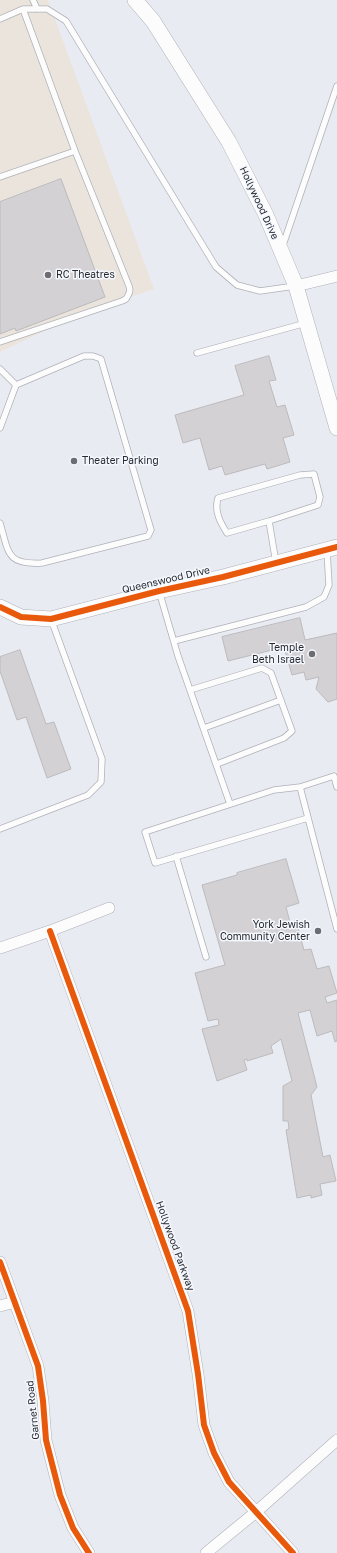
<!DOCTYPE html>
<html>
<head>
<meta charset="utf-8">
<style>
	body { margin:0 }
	canvas { display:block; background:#e9ebf2 }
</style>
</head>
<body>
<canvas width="337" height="1553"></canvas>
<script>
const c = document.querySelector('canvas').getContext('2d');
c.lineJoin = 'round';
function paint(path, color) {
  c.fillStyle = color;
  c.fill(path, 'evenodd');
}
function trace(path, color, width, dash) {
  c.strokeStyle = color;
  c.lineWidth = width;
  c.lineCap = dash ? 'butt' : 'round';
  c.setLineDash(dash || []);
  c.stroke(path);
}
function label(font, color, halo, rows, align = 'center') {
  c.font = font + ' "Golos Text",sans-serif';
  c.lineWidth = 3;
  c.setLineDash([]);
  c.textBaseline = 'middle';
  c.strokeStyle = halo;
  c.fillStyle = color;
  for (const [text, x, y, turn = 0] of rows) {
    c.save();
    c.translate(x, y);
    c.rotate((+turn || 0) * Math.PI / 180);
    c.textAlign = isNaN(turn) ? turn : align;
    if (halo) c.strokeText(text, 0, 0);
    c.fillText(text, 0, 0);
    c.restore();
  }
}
paint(new Path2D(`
	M0,0H48L154,289L75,316L0,352Z`), '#ebe4dd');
const building = new Path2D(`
	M61,179L105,297L16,331L15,328L0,334V202Z
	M269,356L276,380L269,381L277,407L285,405L294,435L283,438L290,462L267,469L265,464L225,475L222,466L209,470L200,438L183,443L175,415L244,395L235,366Z
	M300,618L305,640L337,633V699L328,702L316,689L319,677L306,680L304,672L292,675L284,647L228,661L222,637Z
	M20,650L46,724L54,722L71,769L47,778L26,717L17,720L0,671V657Z
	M286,859L299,903L286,907L290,922L296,921L304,950L311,949L317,969L329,966L337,993L325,997L327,1003L337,1000V1041L335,1042L332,1031L317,1036L310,1010L298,1013L317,1087L311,1095L323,1157L330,1155L336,1181L320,1184L322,1195L311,1198V1195L297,1198L286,1130L289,1129L288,1121H283V1086L292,1081L281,1039L271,1046L273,1053L247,1061V1059L244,1060L247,1070L217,1081L202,1029L219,1025L218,1019L208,1021L195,973L225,965L202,885L237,875V873Z`);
paint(building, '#d3d1d4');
trace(building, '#bbbabd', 1);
const lane = new Path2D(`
	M33,0L37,9
	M0,19L23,9H47L66,21L216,267L237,285L260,291L295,286
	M0,177L75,151L23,9
	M283,245L337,86
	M0,342L122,301L126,299C129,294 131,291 129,286L75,151
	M197,353L306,323
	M0,369L16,385
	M0,428L16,385L84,356H93L101,359L151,530L148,536L42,563C6,565 9,553 0,523
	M269,521L227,533C220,522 214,511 218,498L300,475L314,474L320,497L318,505L269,521L276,563
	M159,591L178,656L230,804
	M174,641L306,607L324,597L329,585L327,551
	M190,690L262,668L271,673L292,731L284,738L217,764
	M204,728L281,700
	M300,787L274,790L145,832L155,863L308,818
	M337,787L334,776L300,787L337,929
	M0,829L88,795L101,782L102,759L51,619
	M176,856L206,957`);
const street = new Path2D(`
	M296,286L337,276
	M50,931L188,1311L198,1374L204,1425L214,1453L229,1482L293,1553
	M0,948L50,931L109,908
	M0,1262L38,1366L43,1401L46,1440L60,1495L73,1528L89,1553
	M0,1306L15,1302
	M206,1553L256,1512L337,1440`);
const secondary = new Path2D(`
	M135,0L153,21L229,142L266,215L296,286L337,428
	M0,607L21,617L51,619L159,591L223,577L337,547`);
trace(lane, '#afb1b7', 7);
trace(street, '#afb1b7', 12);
trace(secondary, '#afb1b7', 16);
trace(lane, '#fcfcfd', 5.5);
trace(street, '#fcfcfd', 11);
trace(secondary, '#fcfcfd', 15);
trace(new Path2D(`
	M0,607L21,617L51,619L159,591L223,577L337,547
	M50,931L188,1311L198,1374L204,1425L214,1453L229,1482L293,1553
	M0,1262L38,1366L43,1401L46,1440L60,1495L73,1528L89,1553`), '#e8590c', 6);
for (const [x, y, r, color] of [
	[48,275,4,"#6b6d72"],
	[74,461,4,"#6b6d72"],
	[312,654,4,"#6b6d72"],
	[318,931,4,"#6b6d72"]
]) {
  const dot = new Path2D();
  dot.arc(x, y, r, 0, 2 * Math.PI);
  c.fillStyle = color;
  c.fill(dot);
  trace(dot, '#f4f8fe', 1.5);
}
label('10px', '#27292d', '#f4f8fe', [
	["Hollywood Drive",259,203,65],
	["Queenswood Drive",166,580,-13],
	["Hollywood Parkway",175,1246,70],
	["Garnet Road",33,1410,-96]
]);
label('10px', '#27292d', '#f4f8fe', [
	["RC Theatres",56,275],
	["Theater Parking",82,461],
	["Temple",304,648,"right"],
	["Beth Israel",304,660,"right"],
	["York Jewish",310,925,"right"],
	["Community Center",310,937,"right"]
], 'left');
</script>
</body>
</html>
